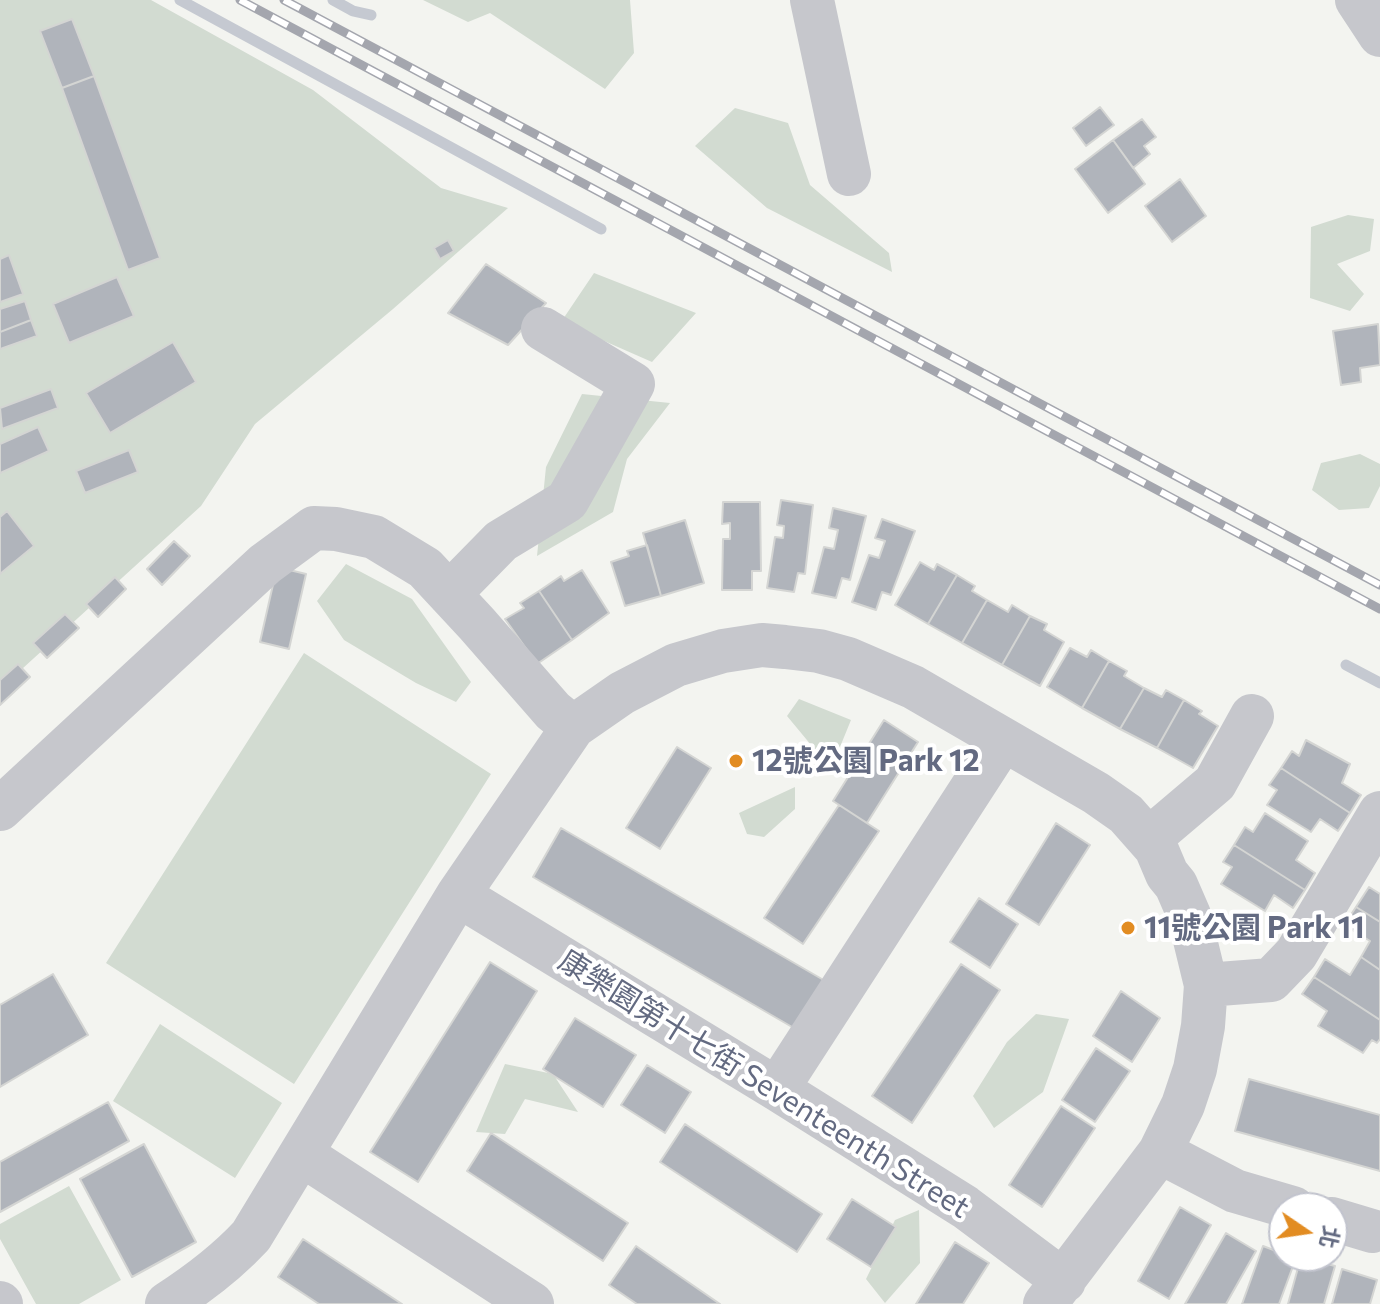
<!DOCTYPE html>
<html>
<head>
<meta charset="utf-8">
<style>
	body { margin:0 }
	#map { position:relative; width:1380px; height:1304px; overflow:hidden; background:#f3f4f0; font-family:Commissioner,"Noto Sans TC",sans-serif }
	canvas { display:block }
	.north { position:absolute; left:1268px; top:1192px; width:80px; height:80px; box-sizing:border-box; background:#fff; border:2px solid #c1c3cd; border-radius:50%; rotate:103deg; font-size:22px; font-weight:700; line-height:32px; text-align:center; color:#636a81 }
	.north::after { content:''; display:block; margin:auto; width:28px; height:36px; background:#e28c22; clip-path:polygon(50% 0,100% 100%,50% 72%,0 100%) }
</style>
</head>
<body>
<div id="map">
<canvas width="1380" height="1304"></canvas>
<div class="north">北</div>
</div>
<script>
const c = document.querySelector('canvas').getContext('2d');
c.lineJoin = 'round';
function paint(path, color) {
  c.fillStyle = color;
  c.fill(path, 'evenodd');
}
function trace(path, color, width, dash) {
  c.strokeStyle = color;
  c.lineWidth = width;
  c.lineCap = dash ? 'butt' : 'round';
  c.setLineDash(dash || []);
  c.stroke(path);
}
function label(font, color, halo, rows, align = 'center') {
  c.font = font + ' Commissioner,"Noto Sans TC",sans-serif';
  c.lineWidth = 8;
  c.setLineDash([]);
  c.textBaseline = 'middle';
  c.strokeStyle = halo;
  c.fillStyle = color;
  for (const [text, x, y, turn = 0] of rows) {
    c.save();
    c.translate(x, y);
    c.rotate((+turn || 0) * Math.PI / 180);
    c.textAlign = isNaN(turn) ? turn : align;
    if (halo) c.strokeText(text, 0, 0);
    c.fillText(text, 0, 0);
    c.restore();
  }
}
paint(new Path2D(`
	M0,0H151L313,90L441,188L508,208L393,309L255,424L201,506L0,689Z
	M423,0H630L634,53L605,89L490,13L468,22Z
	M735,108L788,123L810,185L889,253L892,272L767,208L695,146Z
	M1348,215L1374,219L1370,251L1337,264L1364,294L1350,311L1310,298L1311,227Z
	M594,273L696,313L652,362L561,322Z
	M582,394L670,403L627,459L613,512L537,556L546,467Z
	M1360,454L1380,464V486L1369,508L1339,510L1312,490L1321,463Z
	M346,564L412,599L471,682L456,702L416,683L344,640L317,601Z
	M304,653L491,774L294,1084L106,963Z
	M799,699L851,720L831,769L787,716Z
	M795,787V809L764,837L747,834L739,813Z
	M1036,1014L1069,1019L1043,1092L994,1128L973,1096L1007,1042Z
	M160,1024L282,1103L235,1178L113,1101Z
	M505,1064L553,1074L578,1112L525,1099L505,1134L476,1132Z
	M69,1186L121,1280L79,1304H36L0,1239V1224Z
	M919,1210L920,1263L885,1303L866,1279L895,1220Z`), '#d2dbd1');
trace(new Path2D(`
	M180,0L601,229
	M333,0L353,11L371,15
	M1346,665L1380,683`), '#c5c9d1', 11);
const building = new Path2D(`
	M72,19L94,76L62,88L40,31Z
	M94,76L160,258L128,270L62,88Z
	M1100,107L1114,125L1086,146L1073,128Z
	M1142,119L1156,137L1144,146L1150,154L1133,168L1113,140Z
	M1113,140L1145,184L1108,213L1075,169Z
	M1180,179L1206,216L1172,242L1145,206Z
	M448,240L454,251L440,259L434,248Z
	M9,255L23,294L0,302V259Z
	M486,264L546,303L508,345L448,313Z
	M117,277L134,316L69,343L53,304Z
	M25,301L31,320L0,332V309Z
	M31,320L37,336L0,349V332Z
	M1378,324L1380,365L1360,368L1361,382L1341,385L1333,331Z
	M173,342L196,382L110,433L86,393Z
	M51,389L58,408L2,429L0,408Z
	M38,427L49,451L0,473V444Z
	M129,450L138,472L85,493L76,471Z
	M781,500L813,505L805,574L798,573L794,592L767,588L775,537L783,538L784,526L777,525Z
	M723,502H760L761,571H752V590H722L723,539H730V523L722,524Z
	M833,508L866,516L850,580L842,578L836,598L812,593L824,547L834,549L838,530L829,528Z
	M7,511L34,546L0,574V517Z
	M882,519L915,531L891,595L882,592L876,610L852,602L869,555L879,558L885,541L875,538Z
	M685,520L704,583L661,596L643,533Z
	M174,541L190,556L162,585L147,569Z
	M647,545L661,596L625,606L611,562L629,556L627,551Z
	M920,562L934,570L937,564L957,575L928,624L895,605Z
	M277,567L306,574L289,649L260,642Z
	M582,570L609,613L572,640L539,591L561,576L564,581Z
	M957,575L975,586L972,591L987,600L962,643L928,624Z
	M115,577L126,589L98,617L86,604Z
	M539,591L572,640L537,664L505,619L524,608L520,603Z
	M987,600L1008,612L1012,605L1030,616L1002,665L962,643Z
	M65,614L79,628L47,658L33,643Z
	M1030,616L1047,624L1044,630L1064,642L1040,686L1002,665Z
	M1070,648L1087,657L1091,650L1109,661L1082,708L1047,687Z
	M1109,661L1127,671L1124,676L1144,688L1120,729L1082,708Z
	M18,664L30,677L0,705V680Z
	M1144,688L1162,697L1166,690L1184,700L1157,748L1120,729Z
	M1184,700L1202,711L1199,714L1218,726L1193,768L1157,748Z
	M884,720L918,742L867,823L833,801Z
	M1306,740L1350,764L1342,783L1361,795L1350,813L1281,768L1292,751L1299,756Z
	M677,747L711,768L660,849L626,828Z
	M1281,768L1350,813L1338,831L1320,819L1311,832L1267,805L1277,790L1269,785Z
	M839,805L879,831L803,944L764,918Z
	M1265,813L1308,841L1296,860L1315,873L1305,890L1234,845L1245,827L1253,832Z
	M1056,823L1090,845L1039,925L1006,904Z
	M561,828L827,982L799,1031L533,877Z
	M1234,845L1305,890L1293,908L1274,895L1265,911L1221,884L1232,867L1223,862Z
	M1369,887L1380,894V922L1356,907Z
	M979,898L1018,924L990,968L950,942Z
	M1356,907L1380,922V970L1361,957L1370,941L1344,925Z
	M1361,957L1380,970V1020L1314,977L1325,959L1350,975Z
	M490,962L537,991L418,1182L370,1152Z
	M961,964L1000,990L912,1123L872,1096Z
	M53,974L88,1035L0,1087V1005Z
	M1314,977L1380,1020V1039L1377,1043L1372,1040L1363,1053L1318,1026L1327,1011L1302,994Z
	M1121,991L1160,1018L1132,1062L1093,1036Z
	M575,1018L636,1055L603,1107L543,1069Z
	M1096,1048L1130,1071L1095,1122L1062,1100Z
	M647,1065L691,1092L665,1133L621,1105Z
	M1249,1079L1380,1115V1171L1235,1131Z
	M108,1102L129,1141L0,1212V1162Z
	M1061,1106L1095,1128L1042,1207L1009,1185Z
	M685,1124L822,1214L797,1252L660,1162Z
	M491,1133L628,1223L603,1261L467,1171Z
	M144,1144L196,1242L132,1277L80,1179Z
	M852,1199L896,1227L871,1267L827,1239Z
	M1180,1207L1211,1225L1169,1299L1138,1281Z
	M1226,1233L1256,1251L1226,1304H1185Z
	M303,1239L402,1304H319L278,1277Z
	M955,1242L989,1263L963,1304H916Z
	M636,1246L720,1304H637L609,1285Z
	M1263,1246L1284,1254V1256L1296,1258L1279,1304H1242Z
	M1301,1257L1335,1266L1324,1304H1288Z
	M1342,1269L1377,1280L1370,1304H1332Z`);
paint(building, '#b0b4bb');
trace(building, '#d4d5d3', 2);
trace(new Path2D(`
	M812,0L849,174
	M1357,0L1380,35
	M449,594L501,541L567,501L633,384L543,329
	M0,809L265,564L314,528L336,529L374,537L425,568L477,624L553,711L573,727
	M1149,839L1215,783L1252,716
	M458,895L777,1089L965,1207L1064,1281
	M1206,985L1271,980L1296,954L1380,813
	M777,1089L1003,740
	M1160,1152L1235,1191L1293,1208
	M301,1154L532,1304
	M1332,1219L1372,1231
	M0,1303L1,1304
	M167,1304C198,1284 226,1263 251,1236L458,895L573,727L622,693L676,665L723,651L762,645L785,647L819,651L848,659L913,687L1096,793L1126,814L1156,848L1167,874L1176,885L1189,915L1206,985L1203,1026L1195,1069L1183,1105L1160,1152L1045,1304`), '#c6c7cc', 44);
const rail = new Path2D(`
	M240,0L1380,609
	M284,0L1380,585`);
trace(rail, '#a4a6ae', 9);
trace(rail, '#fff', 6, [18]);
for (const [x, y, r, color] of [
	[736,761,8,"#e28c22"],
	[1128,928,8,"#e28c22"]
]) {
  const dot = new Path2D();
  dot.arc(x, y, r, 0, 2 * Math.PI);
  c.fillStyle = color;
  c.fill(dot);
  trace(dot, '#fff', 3);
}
label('bold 30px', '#636a81', '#fff', [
	["12號公園 Park 12",752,761],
	["11號公園 Park 11",1144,928]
], 'left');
label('30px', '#636a81', '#fff', [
	["康樂園第十七街 Seventeenth Street",764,1084,32]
]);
</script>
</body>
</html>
